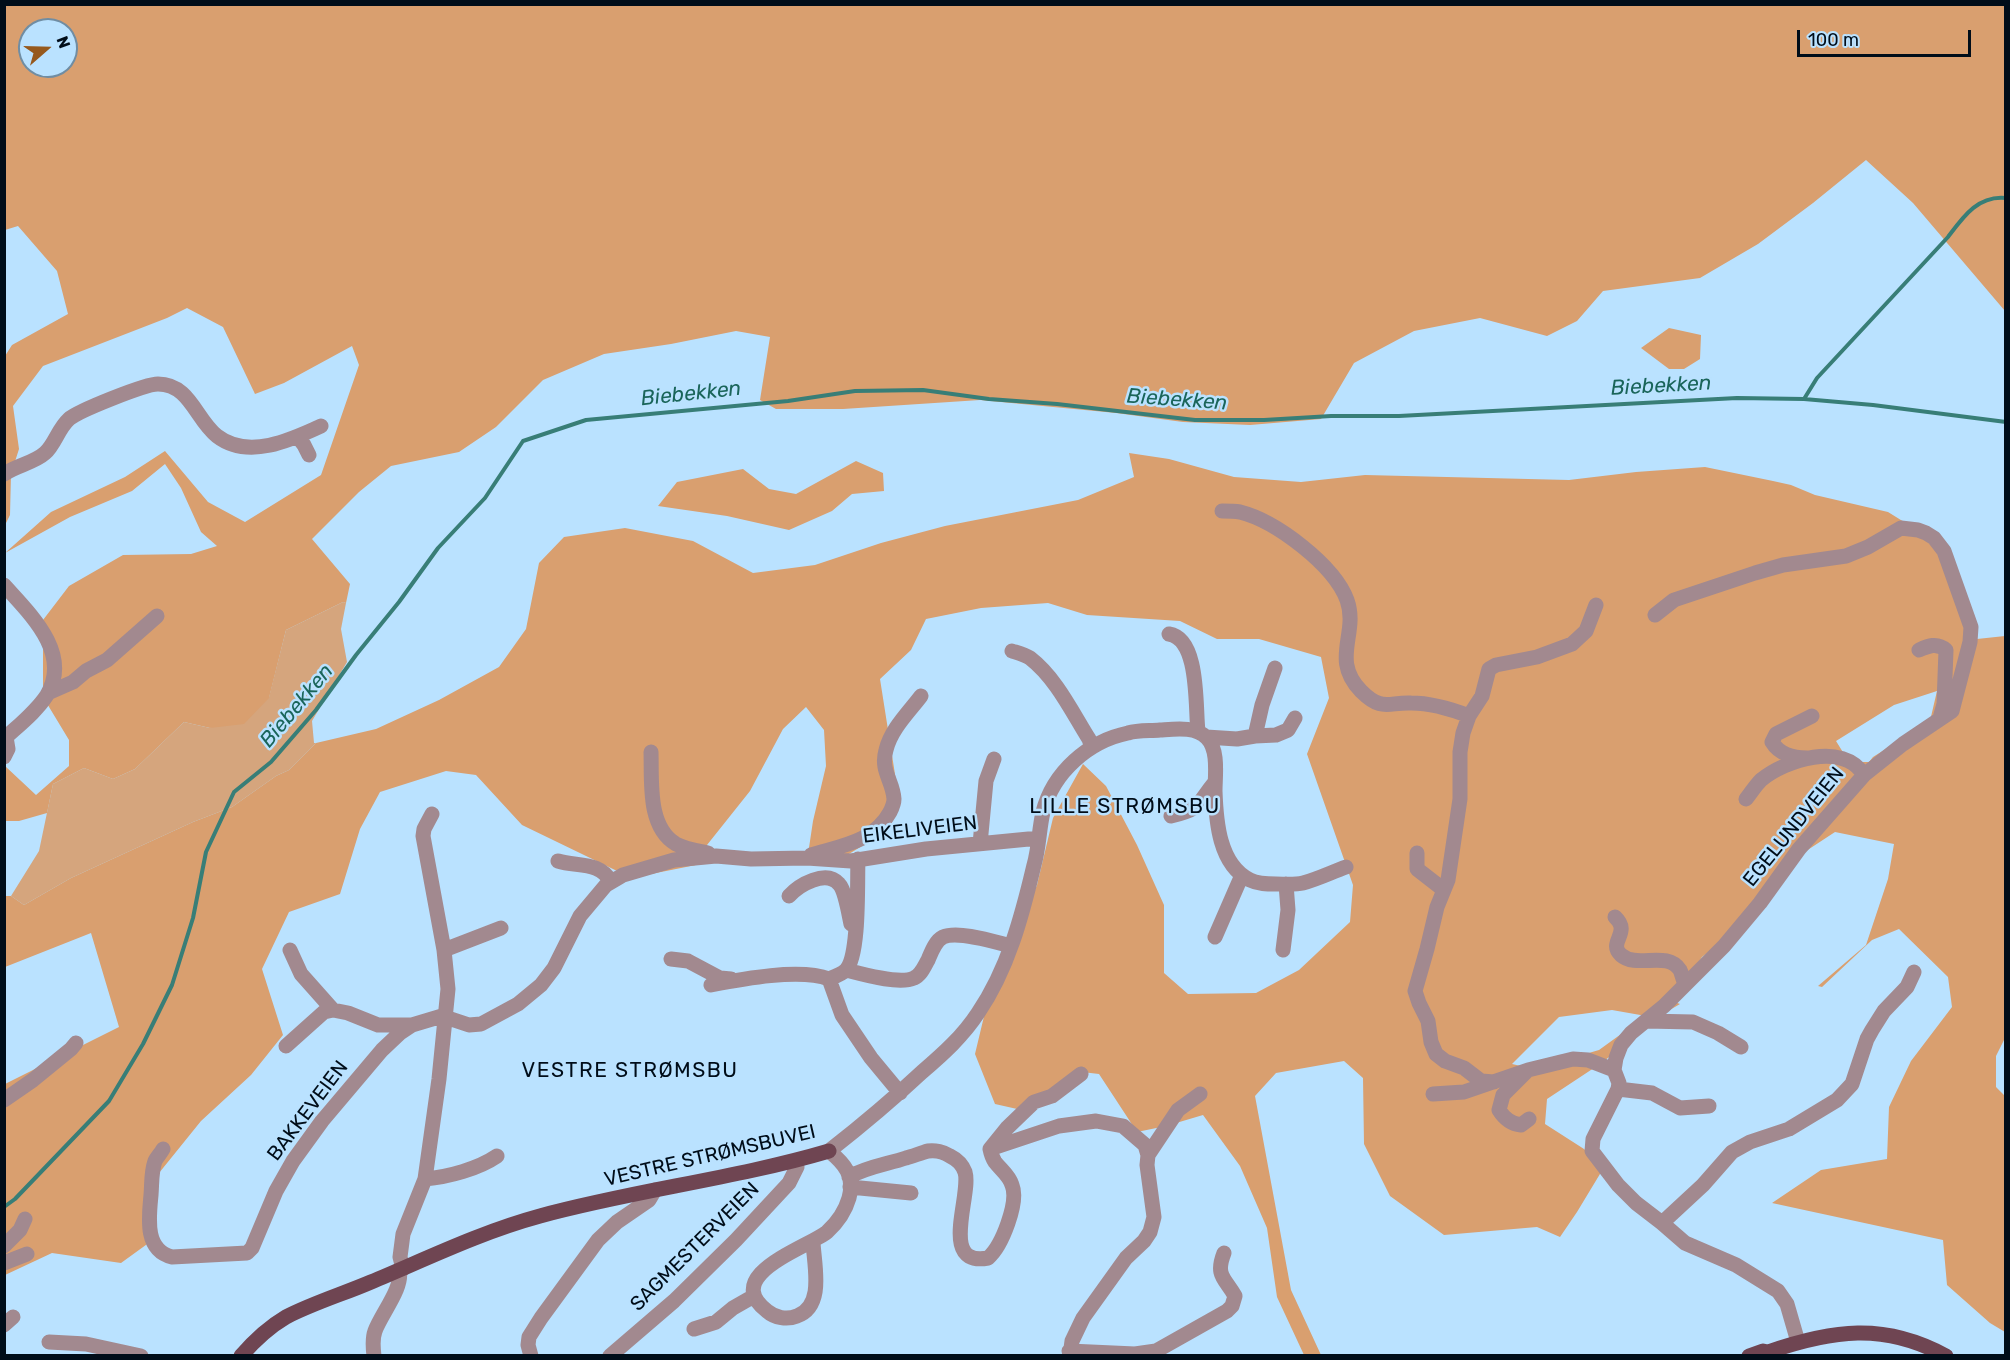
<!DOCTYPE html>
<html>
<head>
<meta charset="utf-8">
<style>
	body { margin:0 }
	#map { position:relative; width:2010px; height:1360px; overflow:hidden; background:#bae2ff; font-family:Rubik,sans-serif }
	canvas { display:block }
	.frame { position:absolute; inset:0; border:6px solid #000d19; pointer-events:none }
	.north { position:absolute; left:18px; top:18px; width:60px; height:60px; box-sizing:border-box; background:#bae2ff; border:2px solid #708da3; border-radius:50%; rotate:70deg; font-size:16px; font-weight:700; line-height:24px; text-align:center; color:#000d19 }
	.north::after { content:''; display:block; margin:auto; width:21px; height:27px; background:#96591d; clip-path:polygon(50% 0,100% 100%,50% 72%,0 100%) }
	.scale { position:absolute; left:1797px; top:30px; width:174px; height:27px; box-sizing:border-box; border:3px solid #000d19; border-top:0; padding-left:8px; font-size:18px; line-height:21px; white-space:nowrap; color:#000d19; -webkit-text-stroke:4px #bae2ff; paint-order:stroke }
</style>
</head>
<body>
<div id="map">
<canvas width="2010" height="1360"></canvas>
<div class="frame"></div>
<div class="north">N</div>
<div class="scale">100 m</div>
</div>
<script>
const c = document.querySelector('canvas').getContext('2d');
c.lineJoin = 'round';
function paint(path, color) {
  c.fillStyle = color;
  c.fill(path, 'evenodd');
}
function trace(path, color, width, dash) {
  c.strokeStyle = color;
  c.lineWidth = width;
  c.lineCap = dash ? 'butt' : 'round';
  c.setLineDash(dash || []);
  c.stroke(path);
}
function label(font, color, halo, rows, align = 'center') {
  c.font = font + ' Rubik,sans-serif';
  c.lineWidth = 5;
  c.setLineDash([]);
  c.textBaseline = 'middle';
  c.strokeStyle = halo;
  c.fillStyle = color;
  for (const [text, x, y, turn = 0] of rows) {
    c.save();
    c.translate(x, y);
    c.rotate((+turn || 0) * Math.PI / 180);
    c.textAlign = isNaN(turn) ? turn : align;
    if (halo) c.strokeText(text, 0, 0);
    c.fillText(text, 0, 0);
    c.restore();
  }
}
paint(new Path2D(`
	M343,602L346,603L341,629L347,662L312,721L314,743H316L289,770L276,776L232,807L193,822L71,878L24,905L11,896L39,851L53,784L84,768L113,779L135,769L184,722L210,728L269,697L286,630Z`), '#d5a57d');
paint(new Path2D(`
	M5,5H2005V311L1913,203L1866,160L1813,203L1758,244L1700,278L1603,291L1577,321L1547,336L1480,318L1414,331L1354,363L1321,419L1250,425L1183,422L1116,413L980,400L843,409H776L760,400L770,337L736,331L671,344L604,354L543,380L496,427L459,452L391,466L359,492L312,539L350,584L346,603L343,602L286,630L269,698L244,724L210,728L184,722L135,769L113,779L84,768L53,784L47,813L19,821H5V766L36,795L69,766V740L43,697V620L69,586L123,555L191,554L217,546L201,532L181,488L165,464L132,491L70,517L5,553L51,512L125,477L165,451L208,502L245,522L321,475L359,365L352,346L284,383L255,394L223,327L187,308L167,318L43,366L13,406L19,449L11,474L10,515L5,525V356L12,345L68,314L57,271L18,226L5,230ZM30,30H66V66H30Z
	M1669,328L1701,335L1700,359L1684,369H1669L1641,348Z
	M1129,453L1169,459L1234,477L1301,482L1365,475L1569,480L1636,472L1705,467L1773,481L1791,485L1815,495L1888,512L1946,548L1977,639L2005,636L2006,1036L1996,1056V1087L2006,1097L2005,1332L1990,1323L1947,1285L1943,1240L1772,1203L1821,1170L1887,1159L1889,1107L1911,1061L1952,1007L1948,977L1899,929L1872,940L1822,987L1818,986L1866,945L1888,879L1894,844L1835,832L1803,853L1757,914L1702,957L1672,1001L1680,1004L1656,1018L1603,1062L1547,1099L1545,1124L1584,1149L1603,1169L1577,1212L1560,1237L1537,1227L1444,1235L1390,1196L1364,1144L1363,1078L1344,1061L1276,1073L1255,1096L1291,1290L1321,1355H1304L1277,1297L1267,1228L1240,1166L1203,1115L1166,1126L1137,1132L1099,1074L1082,1072L1026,1111L995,1104L975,1054L986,1008L1037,885L1053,818L1083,764L1106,786L1137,845L1164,905V973L1188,994L1256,993L1299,970L1350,922L1353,885L1307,754L1329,698L1321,657L1259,639H1217L1180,621L1087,615L1048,603L981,608L926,619L911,650L880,679L897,787L885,832L839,860L807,861L813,821L826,766L824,730L806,707L783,729L750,791L707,845L701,864L636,877L615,870L522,825L476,775L446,771L380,792L360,829L340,894L289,912L262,969L283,1035L251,1075L201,1121L159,1173L150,1242L121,1263L52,1253L5,1275V1084L119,1027L91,933L5,967V896H11L24,905L71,878L193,822L232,807L276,776L289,770L316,743L376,729L439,700L499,667L526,629L539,563L564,537L625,528L693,541L753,573L815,565L881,543L945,526L1078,500L1134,477ZM1937,691L1930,721L1873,757L1869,762H1849L1836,741L1894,705ZM1612,1010L1646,1016L1599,1050L1534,1069L1512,1064L1559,1017Z
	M856,461L883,473L884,491L852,494L832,511L789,530L727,516L658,506L677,482L743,469L769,489L796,494Z`), '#d99f6f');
trace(new Path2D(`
	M1804,399L1817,378L1948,237C1963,217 1978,195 2006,198
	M4,1207L15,1199L109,1101L143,1044L172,985L193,918L206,852L234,792L271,762L316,710L356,655L399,602L438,548L485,498L523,441L586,420L788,401L855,391L923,390L989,399L1057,404L1195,420H1264L1331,416H1399L1737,398L1804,399L1873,405L2006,422`), '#387e77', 4);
trace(new Path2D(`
	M298,437L304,445L309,455
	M4,474C17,465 34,463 45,453C55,444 58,429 69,419C78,411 145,384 158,384C190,384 196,420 217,436C248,460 291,440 321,426
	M1222,511C1228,511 1234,511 1240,512C1276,521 1334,565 1347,600C1359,634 1330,659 1361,691C1382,712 1388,702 1411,703C1431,703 1451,709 1469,716
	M4,585C30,614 72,653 47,695C36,712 19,725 4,739
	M1655,615L1674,600L1755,573L1783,565L1846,556L1868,547L1901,528L1918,530L1926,533L1934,538L1944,551L1971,627L1970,642L1952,711L1903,744L1864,775L1799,849L1760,903L1724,946L1664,1006L1631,1033L1621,1045L1616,1058L1614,1070L1619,1083L1618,1089L1593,1139L1592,1151L1618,1185L1636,1203L1662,1223
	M1169,634C1200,639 1195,708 1198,731
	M1919,650C1928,646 1937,642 1946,650L1944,704L1940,718
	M1012,651C1018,653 1025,655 1030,658C1056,678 1072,712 1089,739L1092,747
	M48,693L73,682L86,671L107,660L157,616
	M1255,736L1276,735L1288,730L1295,718
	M1206,737L1237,739L1255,736L1262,705L1275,668
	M651,752C652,781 647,827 676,844C685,849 698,851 708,853
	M4,757L8,749L6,737
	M1807,758C1794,758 1779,754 1772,742L1776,734L1812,716
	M1746,799C1751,793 1755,786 1761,780C1785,760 1843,741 1864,775
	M1171,816C1203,808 1196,805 1215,782
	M980,844L986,781L994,759
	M1417,853V869L1444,890
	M811,855C840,846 874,842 890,812C892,808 894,804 894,799C893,781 880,771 886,750C891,729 909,712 921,696
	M858,859C857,881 860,955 846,970C842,974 834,977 829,979L842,1015L871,1058L900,1093
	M558,861C577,867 600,861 611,882
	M789,896C799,885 826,869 839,884C845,890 849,915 851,924
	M1615,917C1632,933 1607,942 1621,955C1637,969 1667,950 1680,970C1682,974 1683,980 1685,984
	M1215,937L1242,875
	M290,950L301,974L333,1010L348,1013L378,1025H412
	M444,950L501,928
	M1283,950L1288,910L1286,884
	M671,959L688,961L720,978L731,979
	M846,970C862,974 899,985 914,978C921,975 924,967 928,960C931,953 935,941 943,937C958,930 995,942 1011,946
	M711,985C742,979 800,968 829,979
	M1646,1021L1693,1022L1718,1033L1741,1047
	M286,1046L324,1012L333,1010
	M1526,1072L1503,1095L1499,1110C1504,1118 1511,1124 1521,1125L1529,1119
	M1494,1082L1481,1081L1464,1068L1445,1061L1436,1054L1431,1042L1428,1021L1419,1003L1415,991L1427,949L1437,907L1448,880L1460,799V752L1463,733L1469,716L1482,696L1489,669L1496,665L1537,657L1572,644L1586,631L1596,605
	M1618,1089L1652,1093L1680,1108L1709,1106
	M1433,1094L1464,1092L1528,1070L1573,1059L1588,1060L1614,1070
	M4,1100L33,1080L71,1049L76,1043
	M163,1149C161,1153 157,1157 155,1161C151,1172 152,1184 151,1195C149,1217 144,1250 172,1257L247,1253L252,1248L276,1191L293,1161L322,1121L382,1050L400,1033L412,1025L442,1016L469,1025L481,1024L518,1004L541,985L554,968L580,916L606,885L623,875L674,860L716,856L751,859L807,858L851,861L926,849L1039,838
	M990,1149L1059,1126L1096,1121L1123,1126L1145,1145L1148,1155L1147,1165L1154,1217L1150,1232L1144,1241L1126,1258L1083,1318L1072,1341L1070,1356
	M990,1149L1007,1128L1034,1102L1052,1096L1081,1074
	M1148,1155L1178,1110L1200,1094
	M849,1177C866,1167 888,1164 906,1158C913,1156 921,1153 928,1151C935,1150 944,1152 950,1156C958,1160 962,1164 965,1172C972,1195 938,1267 988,1258C1002,1246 1019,1202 1012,1185C1009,1175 1001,1170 995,1162C993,1159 991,1154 990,1149
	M425,1179C448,1177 478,1169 497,1156
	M850,1187L911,1193
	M813,1242C814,1265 825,1306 797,1316C787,1320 775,1318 767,1311C720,1275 807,1248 827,1232C838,1222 845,1212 849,1198C855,1176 845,1164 829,1151C861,1126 892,1100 922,1072C943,1054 963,1036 978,1013C1008,969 1022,916 1034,865C1039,848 1039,829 1043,812C1053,772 1089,741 1128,733C1138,730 1150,731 1160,730C1175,729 1196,726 1207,738C1219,750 1215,776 1215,791C1216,821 1219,865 1250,880C1258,884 1267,884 1276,884C1285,884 1295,885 1303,883C1318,879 1332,872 1346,867
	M4,1246L20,1230L25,1219
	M4,1263L27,1254
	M403,1269L400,1257L403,1234L425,1179L439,1079L448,989L444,950L423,836L424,829L432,814
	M4,1325L13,1317
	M694,1329L716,1322L733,1308L754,1296
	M49,1342L86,1344L141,1356
	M1798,1342L1787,1304L1778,1291L1736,1265L1685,1243L1662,1223L1703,1185L1732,1152L1750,1142L1789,1129L1837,1100L1852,1084L1867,1039L1872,1030L1884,1011L1907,987L1914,972
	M1069,1351L1135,1354L1156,1351L1227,1311L1232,1306L1235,1296C1225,1278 1215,1276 1224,1253
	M374,1356C373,1348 372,1339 375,1331C381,1314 404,1287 399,1270
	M531,1356L528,1345L529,1337L541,1318L598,1240L617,1222L649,1200L655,1190
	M610,1356L674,1301L736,1240L789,1183L797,1167L796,1161`), '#a2898f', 15);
trace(new Path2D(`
	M241,1356C254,1341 269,1327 286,1317C313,1303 343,1294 371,1282C426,1259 481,1232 540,1216C635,1190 734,1179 829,1151
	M1749,1356L1763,1351L1768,1352C1832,1330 1884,1322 1946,1356`), '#6f4552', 15);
label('20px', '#000d19', '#bae2ff', [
	["EGELUNDVEIEN",1794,827,-51],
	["EIKELIVEIEN",920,830,-7],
	["BAKKEVEIEN",308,1111,-53],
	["VESTRE STRØMSBUVEI",710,1156,-13],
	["SAGMESTERVEIEN",695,1247,-45]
]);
label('italic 21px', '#1a655a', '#bae2ff', [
	["Biebekken",1661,386,-3],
	["Biebekken",691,394,-6],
	["Biebekken",1177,400,4],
	["Biebekken",297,706,-50]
]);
c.letterSpacing = '1.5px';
label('21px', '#000d19', '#bae2ff', [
	["LILLE STRØMSBU",1125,807],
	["VESTRE STRØMSBU",630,1071]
]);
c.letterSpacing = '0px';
</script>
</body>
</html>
